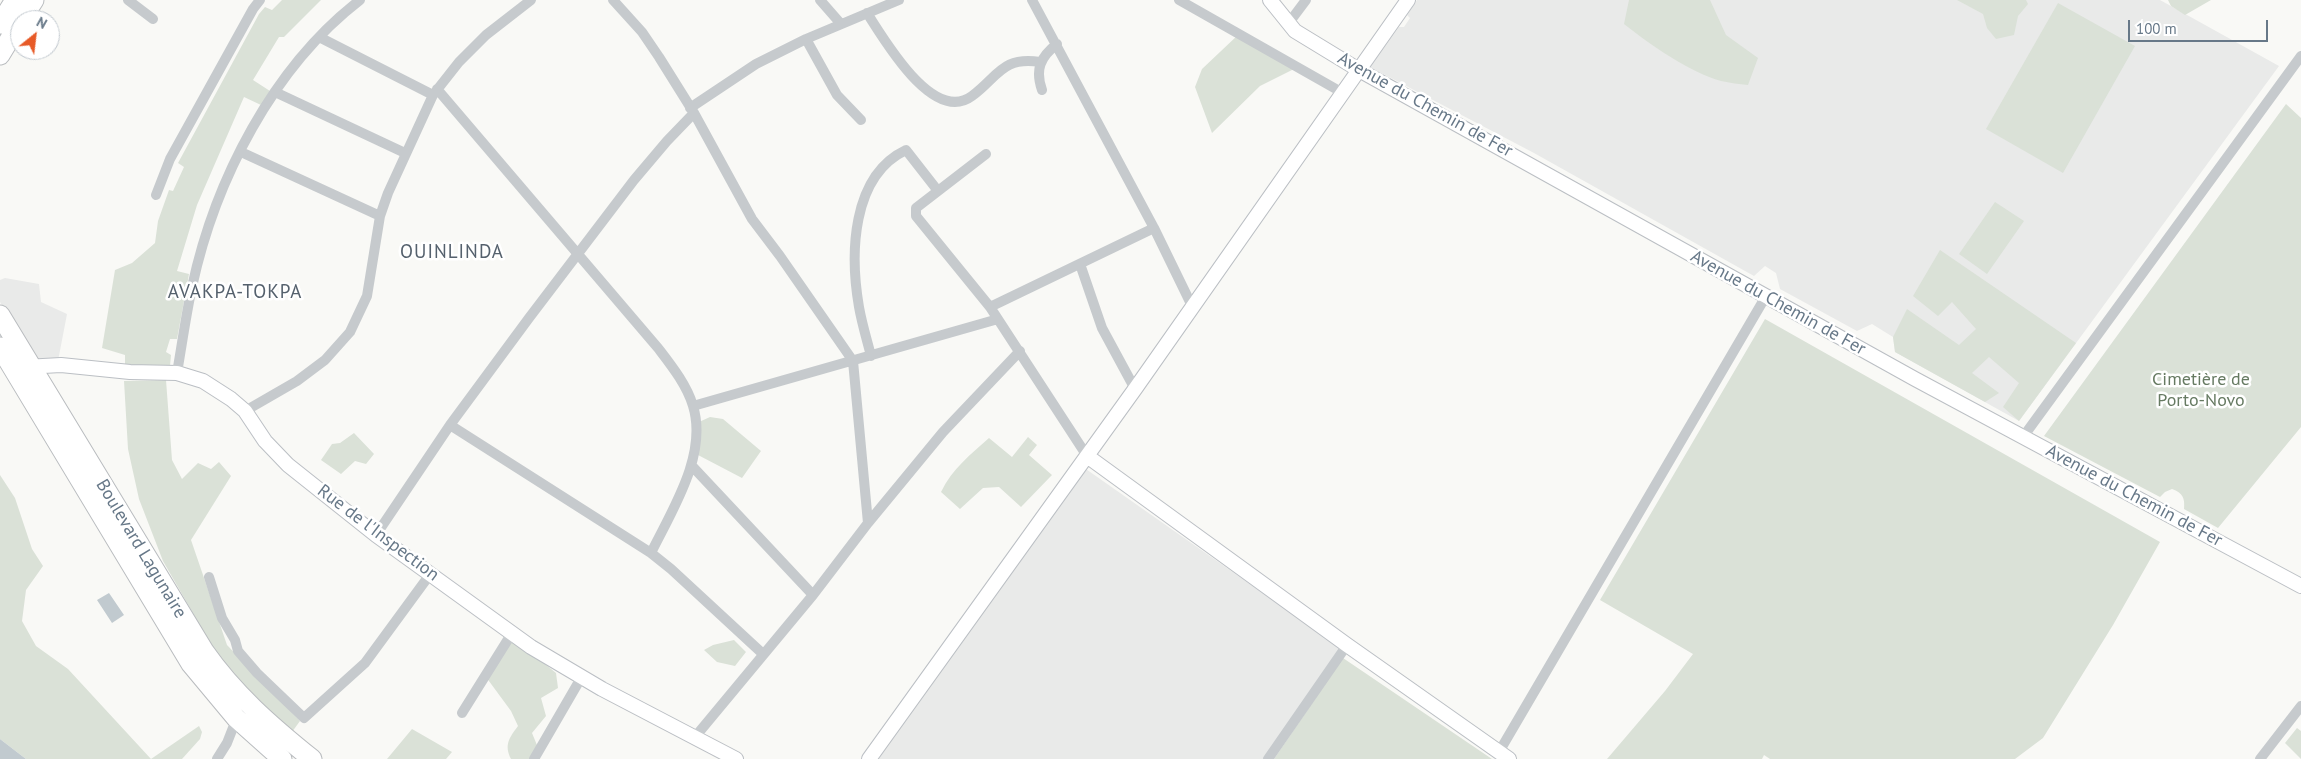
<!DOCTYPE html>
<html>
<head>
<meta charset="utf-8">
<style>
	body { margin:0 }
	#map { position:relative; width:2301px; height:759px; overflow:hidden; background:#f9f9f6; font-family:"PT Sans",sans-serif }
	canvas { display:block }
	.north { position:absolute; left:10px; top:10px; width:50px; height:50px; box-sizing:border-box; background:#fff; border:1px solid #c2c9cf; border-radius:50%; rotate:29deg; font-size:14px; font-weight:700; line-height:20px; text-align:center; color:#677888 }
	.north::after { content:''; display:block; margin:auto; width:18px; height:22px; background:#e75a27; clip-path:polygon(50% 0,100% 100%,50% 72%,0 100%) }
	.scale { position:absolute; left:2128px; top:20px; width:140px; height:22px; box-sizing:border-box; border:2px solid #677888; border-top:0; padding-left:6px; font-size:15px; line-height:18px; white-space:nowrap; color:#677888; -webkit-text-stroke:4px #fff; paint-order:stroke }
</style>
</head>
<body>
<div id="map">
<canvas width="2301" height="759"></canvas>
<div class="north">N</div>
<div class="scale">100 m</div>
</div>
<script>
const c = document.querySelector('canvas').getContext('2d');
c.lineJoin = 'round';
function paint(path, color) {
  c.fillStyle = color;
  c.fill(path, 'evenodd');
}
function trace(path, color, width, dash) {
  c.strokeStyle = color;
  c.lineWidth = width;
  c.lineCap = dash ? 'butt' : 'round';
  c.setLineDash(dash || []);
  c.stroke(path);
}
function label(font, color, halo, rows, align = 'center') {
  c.font = font + ' "PT Sans",sans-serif';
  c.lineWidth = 5;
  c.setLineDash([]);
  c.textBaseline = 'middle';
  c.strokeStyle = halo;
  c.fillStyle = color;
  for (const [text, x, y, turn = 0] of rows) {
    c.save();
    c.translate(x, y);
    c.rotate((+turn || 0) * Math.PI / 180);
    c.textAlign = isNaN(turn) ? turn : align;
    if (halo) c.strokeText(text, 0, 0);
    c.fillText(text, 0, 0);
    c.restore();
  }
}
paint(new Path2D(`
	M1417,0H2160L2279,66L2019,421L1895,352L1893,337L1872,324L1857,331L1780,289L1776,273L1765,266L1754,276L1534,153L1370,67L1399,27H1404L1410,18L1407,15Z
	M5,278L39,284L41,302L67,314L58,361L34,362L0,302V280Z
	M1083,467L1341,648L1263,759H875Z`), '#e9eae9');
paint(new Path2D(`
	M282,0H321L284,37H279L253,80L270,91L261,105L244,97L197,205L177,271L189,274L177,339H170L166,352L171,355L170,366L125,365V355L102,348L115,270L132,263L155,243L158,221L169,190L173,191L184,167L178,163L259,14L265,7L272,10Z
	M1629,0H1710L1726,35L1758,58L1748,85C1739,84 1730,83 1721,81C1691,73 1649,44 1624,24Z
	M1957,0H2026L2028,4L2018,16L2014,35L1996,39L1987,28L1983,14Z
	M2168,0H2211L2185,15L2171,6Z
	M2058,3L2135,46L2063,173L1986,129Z
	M1239,34L1298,67L1260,86L1212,133L1195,87L1202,69Z
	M2286,104L2301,118V427L2218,528L2184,509C2185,498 2183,493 2172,489L2165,492L2160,497L2044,436Z
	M1995,202L2024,221L1987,274L1959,254Z
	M1940,250L2076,343L2019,421L2003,407L2019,383L1989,357L1972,373L1999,393L1985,402L1895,352L1893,337L1907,309L1959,345L1976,329L1952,302L1938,316L1913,296Z
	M1765,319L2160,542L2113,625L2043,738L2015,759H1770L1764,755L1762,759H1607L1665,691L1693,654L1600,600Z
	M166,380L172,460L182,479L198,463L211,469L219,462L231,476L191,540L227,645L300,721L292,732L258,701L214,650L163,561L139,499L128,449L124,381Z
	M710,417L723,419L761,451L742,478L698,455L699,422Z
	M354,433L374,454L366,464L355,461L341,474L321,460L332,444L340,443Z
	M1028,437L1037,445L1029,455L1052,475L1021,507L999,487L983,488L960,509L941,492C952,469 971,454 989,438L1012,457Z
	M0,475L15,498L32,549L43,566L26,590L22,621L36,646L68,669L151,759L199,726L202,732L200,739L182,759H26L0,739Z
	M734,640L746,652L735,666L717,662L704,650L713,645Z
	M507,641L518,642L556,673L558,688L541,698L546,716L532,733L539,750L534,759H511C504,745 509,738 518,726L511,711L486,677Z
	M1343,658L1492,759H1274Z
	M2297,728L2301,731V759L2285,743Z
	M412,729L452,752L446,759H387Z`), '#dae1d7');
paint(new Path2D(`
	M109,593L124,615L112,623L97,600Z
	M0,739L26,759H0Z`), '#c1cacf');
const secondary = new Path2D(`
	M1270,0L1295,31L1359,70L1915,379L2301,586
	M25,367L61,365L130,372L177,373L203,381L231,399L245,411L265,441L288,465L376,535L531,647L602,689L736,759
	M1087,456L1347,645L1509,759
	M869,759L1135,389L1408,0`);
const highway = new Path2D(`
	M21,20L34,0
	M0,24L15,0
	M0,55L20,22
	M0,315L204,651C234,694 271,726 312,759
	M0,347L191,664L236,718L282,759`);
trace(secondary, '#bbbfc4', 16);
trace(highway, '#b9bcbf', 21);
trace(new Path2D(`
	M128,0L153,19
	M613,0L642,32L659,57L694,113L752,219L780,256L853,361L868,523
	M820,0L841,24
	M1032,0L1154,228L1192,306
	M1179,0L1343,93
	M867,13C884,39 933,125 972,96C998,77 1002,56 1040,62
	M1288,24L1306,0
	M319,37L433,95
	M806,39L837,95L861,120
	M437,89L658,348C671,365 687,385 693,406C708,455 672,510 651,553
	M1042,90C1035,70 1040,57 1057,44
	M275,92L405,153
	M690,108L756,64L806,39L899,0
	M241,152L380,216
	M986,154L916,208V216L990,307L1087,456
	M156,195L170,159L253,9L260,0
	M1080,264L1102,328L1135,389
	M990,307L1154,228
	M871,356C867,340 862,324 859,307C850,255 851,176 906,150L938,191
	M177,373C182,344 186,315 192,287C215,180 273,67 360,0
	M693,406L998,319
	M245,411L297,381L325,360L350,332L367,296L380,216L388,193L433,95L459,62L486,35L531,0
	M450,425L651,553L671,569L763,654
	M2023,437L2301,56
	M692,466L813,595
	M376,535L450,425L529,318L634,180L667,141L694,113
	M209,577L222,618L235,640L238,651L257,673L304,718L365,663L431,573
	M462,713L512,633
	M695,737L813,595L868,523L943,432L1020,351
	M1499,752L1766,296
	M217,759L227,743L238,715
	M534,759L581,678
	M1268,759L1347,645
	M2260,759L2301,706`), '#c6cacd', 10);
trace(secondary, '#fff', 14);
trace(highway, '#fff', 19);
label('18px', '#677888', '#fff', [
	["Avenue du Chemin de Fer",1425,105,29],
	["Avenue du Chemin de Fer",1778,303,29],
	["Avenue du Chemin de Fer",2134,496,28],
	["Rue de l'Inspection",378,533,37],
	["Boulevard Lagunaire",141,549,59]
]);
label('18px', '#667a62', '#fff', [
	["Cimetière de",2201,380],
	["Porto-Novo",2201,401]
]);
c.letterSpacing = '1px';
label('19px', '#55616d', '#fff', [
	["OUINLINDA",452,253],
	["AVAKPA-TOKPA",235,293]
]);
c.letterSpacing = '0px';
</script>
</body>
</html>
